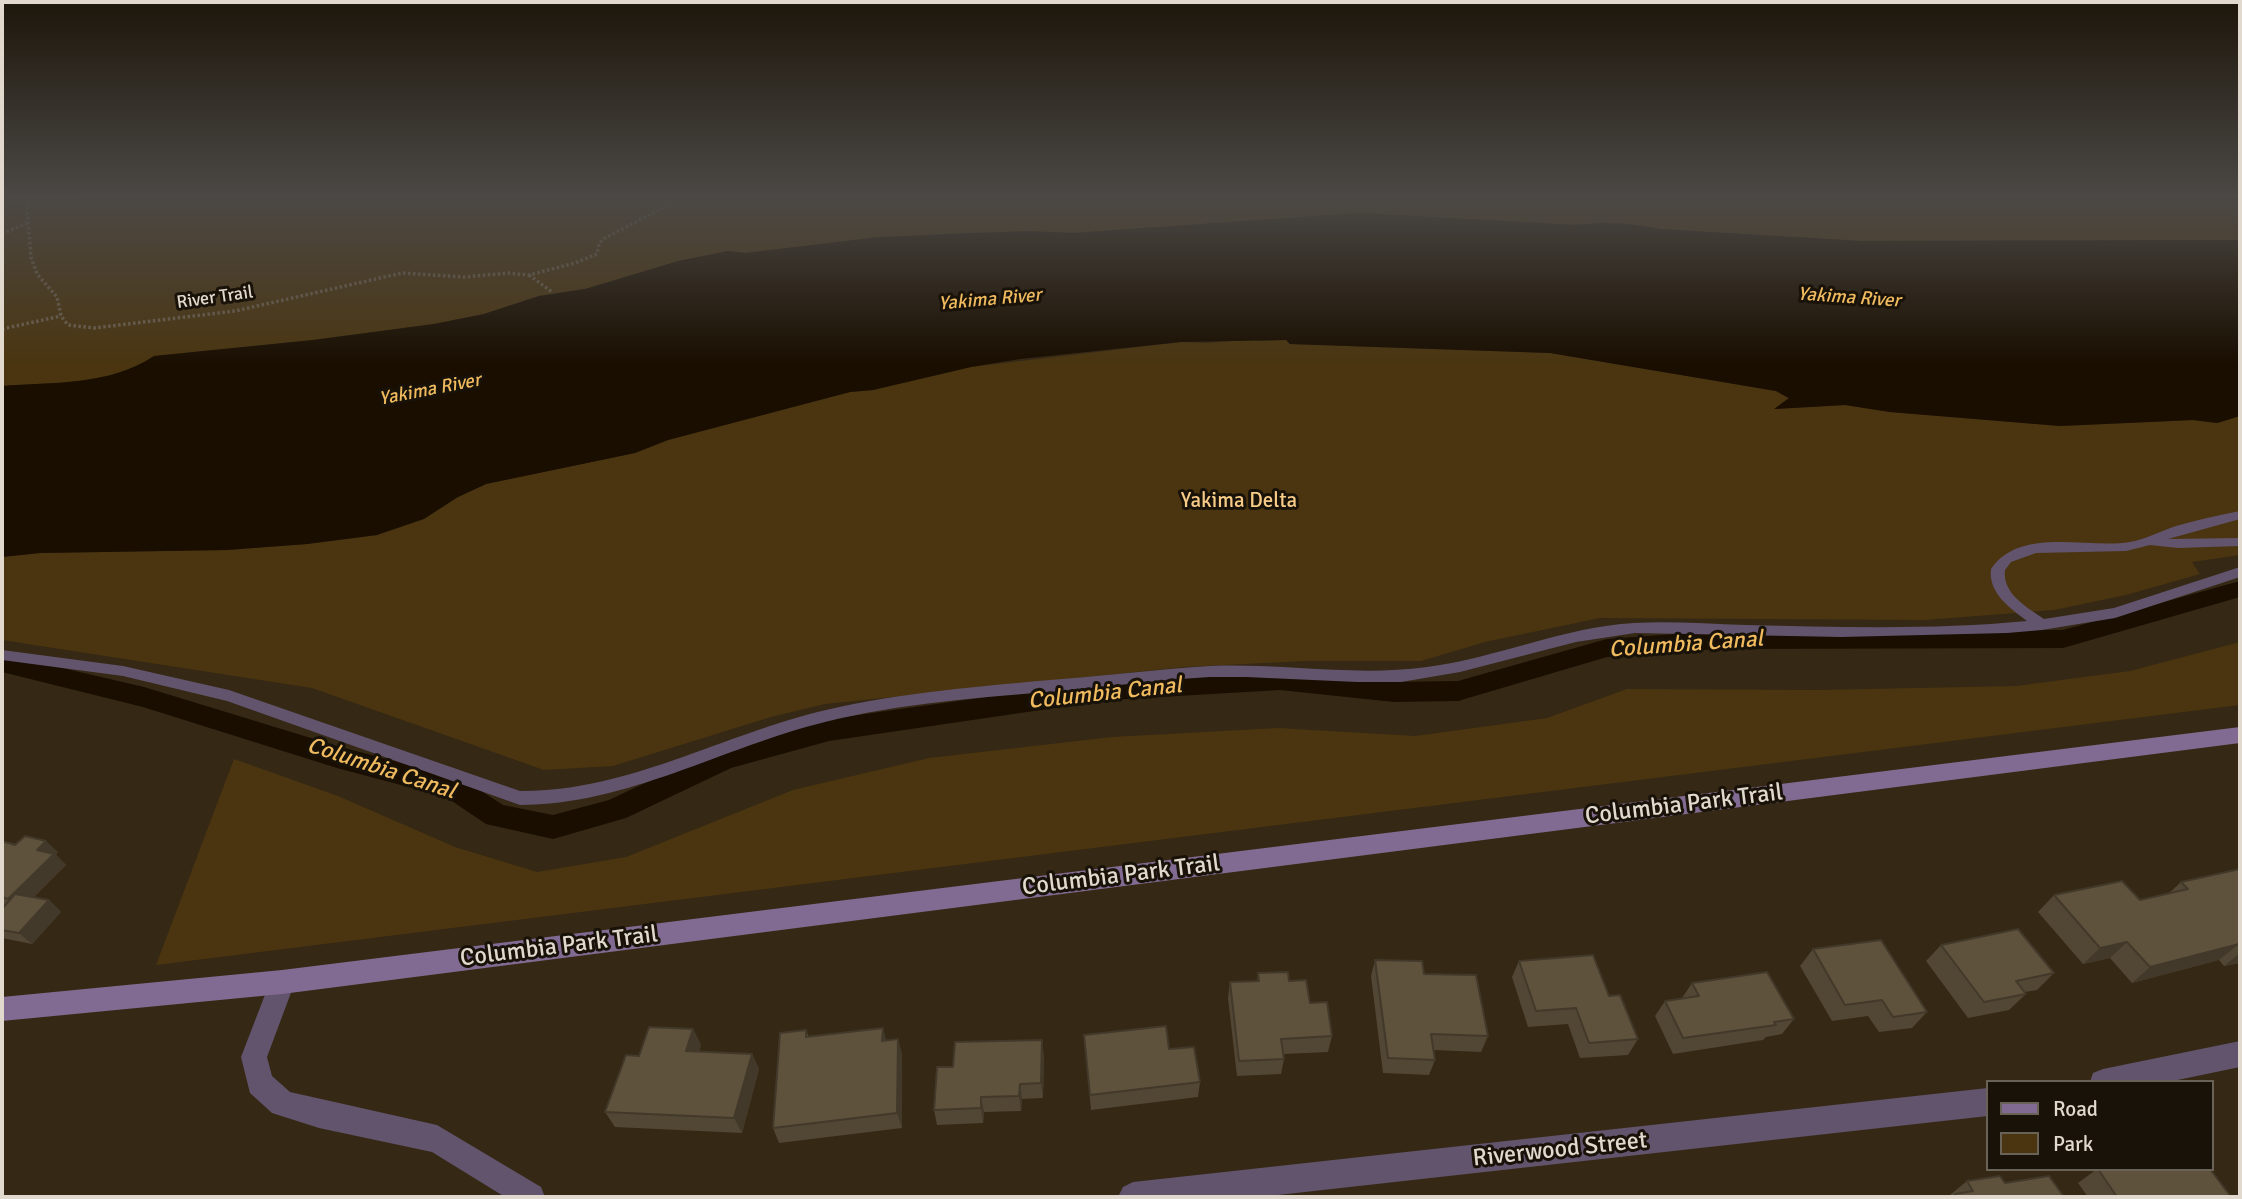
<!DOCTYPE html>
<html>
<head>
<meta charset="utf-8">
<style>
	body { margin:0 }
	#map { position:relative; width:2242px; height:1199px; overflow:hidden; background:#352814; font-family:Signika,sans-serif }
	canvas { display:block }
	.frame { position:absolute; inset:0; border:4px solid #e1d9cd; pointer-events:none }
	.legend { position:absolute; left:1986px; top:1080px; width:228px; height:91px; box-sizing:border-box; background:#181209; border:2px solid #686257; margin:0; padding:9px 12px; list-style:none; font-size:21px; color:#e1d9cd }
	.legend li { display:flex; align-items:center; gap:14px; height:35px }
	.legend b { width:35px; border:2px solid #686257 }
</style>
</head>
<body>
<div id="map">
<canvas width="2242" height="1199"></canvas>
<div class="frame"></div>
<ul class="legend">
<li><b style="height:9px;background:#826b92"></b>Road</li>
<li><b style="height:19px;background:#4a3510"></b>Park</li>
</ul>
</div>
<script>
const c = document.querySelector('canvas').getContext('2d');
c.lineJoin = 'round';
function paint(path, color) {
  c.fillStyle = color;
  c.fill(path, 'evenodd');
}
function trace(path, color, width, dash) {
  c.strokeStyle = color;
  c.lineWidth = width;
  c.lineCap = dash ? 'butt' : 'round';
  c.setLineDash(dash || []);
  c.stroke(path);
}
function label(font, color, halo, rows, align = 'center') {
  c.font = font + ' Signika,sans-serif';
  c.lineWidth = 6;
  c.setLineDash([]);
  c.textBaseline = 'middle';
  c.strokeStyle = halo;
  c.fillStyle = color;
  for (const [text, x, y, turn = 0] of rows) {
    c.save();
    c.translate(x, y);
    c.rotate((+turn || 0) * Math.PI / 180);
    c.textAlign = isNaN(turn) ? turn : align;
    if (halo) c.strokeText(text, 0, 0);
    c.fillText(text, 0, 0);
    c.restore();
  }
}
paint(new Path2D(`
	M2,197H2240V240L1861,241L1660,229C1631,223 1604,222 1575,225L1360,213L1073,233C964,228 854,240 746,253L728,251L585,289L539,296L484,314L434,324L313,340L154,356C109,386 54,382 2,386Z
	M1254,339L1258,341L1286,340L1290,344L1550,353L1776,391L1789,399L1776,409L1845,405L1890,412L2060,426L2193,420L2217,423L2240,416V555L2192,562L2200,574L2126,595L2054,610L1925,620L1600,618L1485,642L1421,661H1304L1184,667L825,704L771,717L613,766L544,770L312,688L2,640V557L40,553L227,550L307,544L377,535L486,484L635,453L668,440L850,392L873,390L971,367L1181,342L1207,343Z
	M2240,642V705L156,965L234,759L338,796L455,847L537,872L626,857L793,790L929,758L1112,737L1278,728L1415,736L1547,718L1627,689L1820,690L2016,686L2130,671Z`), '#4a3510');
paint(new Path2D(`
	M1360,213L1575,225C1604,222 1631,223 1660,229L1861,241L2240,240V416L2217,423L2193,420L2060,426L1890,412L1845,405L1774,409L1789,398L1776,391L1550,353L1290,344L1286,340L1181,342L1020,359L971,367L873,390L850,392L668,440L635,453L486,484L458,497L424,519L377,535L307,544L227,550L40,553L2,557V386C53,382 109,386 154,356L313,340L434,324L484,314L539,296L585,289L678,261L728,251L746,253L878,237L1029,231L1073,233Z`), '#190e00');
paint(new Path2D(`
	M2240,581V597L2063,648L1717,649L1607,657L1458,701L1394,702L1280,690L1109,700L829,741L731,768L626,818L553,839L486,824L446,797L337,768L143,707L2,672V654L144,687L337,746L454,777L464,780L503,805L553,815L609,800L713,751L829,719L1109,680L1280,670L1394,682L1458,681L1607,639L1717,631L2063,630Z`), '#190e00');
trace(new Path2D(`
	M26,197L31,257L37,274L57,297L61,316L68,325L94,328L235,311L402,273L464,277L508,273L529,275L575,263L597,254L599,244L603,239L684,197
	M2,201L94,197
	M2,234L29,222
	M529,275L552,292
	M2,329L61,316`), '#6d6150', 3.5, [2.5, 2.5]);
paint(new Path2D(`
	M2240,511V519L2168,539L2240,538V546L2178,548L2150,545L2126,551L2036,553L2011,562L2005,570C2002,594 2027,607 2044,619L2114,608L2240,567V577L2115,618L2042,630L2007,633L1841,637L1635,633L1576,642L1460,672L1401,682H1357L1246,677H1210C1160,680 1111,686 1062,691C983,697 902,703 825,722C723,747 627,805 520,805L227,701L123,676L2,660V650L123,666L229,690L520,791C627,792 723,734 826,710C903,692 983,686 1062,679C1111,675 1160,669 1210,666C1282,663 1354,677 1427,667C1497,658 1563,627 1634,623C1671,621 1709,624 1746,625C1838,627 1935,630 2027,621C2010,608 1988,593 1991,569C2020,526 2087,549 2130,542C2146,539 2161,531 2176,526C2197,520 2219,515 2240,511Z`), '#62546d');
paint(new Path2D(`
	M282,970L291,974L295,982L267,1057L272,1076L290,1092L437,1125L541,1187L545,1197H505L432,1152L319,1128L272,1113L250,1093L241,1057L273,974Z
	M2240,1041V1067L2168,1082H2090L2093,1073L2103,1069Z
	M1988,1088V1116L1260,1197H1118L1123,1187L1133,1182Z`), '#62546d');
paint(new Path2D(`
	M2240,727V743L282,994L2,1021V997L282,970Z`), '#826b92');
paint(new Path2D(`
	M2,841L58,852L56,855L66,865L33,898L49,900L61,912L32,944L2,938V909L4,906L2,905Z
	M2240,869V963L2224,966L2219,960L2132,983L2110,958L2083,964L2038,912L2054,895L2140,900L2168,894L2181,882Z
	M1941,945L2054,973L2037,990L2025,992L2026,994L2009,1010L1968,1018L1926,961Z
	M1813,949L1927,1012L1912,1028L1879,1032L1868,1016L1832,1021L1800,966Z
	M1375,960L1424,974L1488,1036L1481,1052L1433,1050L1435,1060L1429,1075L1383,1073L1371,976Z
	M1519,961L1609,996L1638,1039L1628,1055L1580,1058L1568,1024L1528,1027L1512,977Z
	M1258,973L1289,981L1310,1003L1332,1036L1328,1052L1284,1054V1059L1281,1074L1237,1076L1228,998L1230,982H1257Z
	M1692,983L1794,1019L1782,1034L1766,1037L1763,1040L1673,1054L1655,1016L1665,1001L1682,998Z
	M693,1029L701,1045L699,1051L752,1054L759,1069L742,1133L615,1127L605,1112L639,1056Z
	M806,1030L809,1037L886,1040L898,1039L902,1055V1128L779,1143L773,1128Z
	M1084,1035L1169,1049L1200,1082L1198,1097L1091,1110Z
	M1044,1055L1043,1098L1022,1099L1021,1111L984,1112L983,1123L937,1125L934,1110L953,1067Z
	M2097,1169H2210L2231,1197H2088L2078,1183Z
	M1967,1181L2005,1183L2064,1197H1951L1950,1195Z`), '#524734');
paint(new Path2D(`
	M46,841L58,852L56,855L66,865L21,910L8,899L37,850Z
	M49,900L61,912L32,944L19,933Z
	M2127,942L2110,958L2083,964L2100,948Z
	M2239,944L2219,960L2132,983L2150,967Z
	M2240,953V963L2224,966Z
	M883,1028L887,1043L882,1041Z
	M693,1029L701,1045L695,1066L686,1051Z
	M898,1039L902,1055V1128L897,1113Z
	M1042,1040L1044,1055L1043,1098L1041,1083Z
	M752,1054L759,1069L742,1133L734,1118Z
	M1020,1084L1022,1099L1021,1111L1019,1096Z
	M981,1097L984,1112L983,1123L981,1108Z`), '#42392a');
const building = new Path2D(`
	M25,836L46,841L37,850L54,854L8,899L2,897V841L15,845Z
	M2240,869V945L2239,944L2150,967L2127,942L2100,948L2054,895L2122,881L2140,900L2188,889L2181,882Z
	M15,894L49,900L19,933L2,930V909Z
	M2018,929L2054,973L2016,981L2026,994L1984,1002L1941,945Z
	M1881,940L1927,1012L1893,1017L1882,1000L1845,1005L1813,949Z
	M1593,955L1609,996L1620,995L1638,1039L1589,1043L1576,1008L1536,1011L1519,961Z
	M1375,960L1422,961L1424,974L1476,975L1488,1036L1431,1034L1435,1060L1388,1058Z
	M1288,972L1289,981L1306,980L1310,1003L1327,1002L1332,1036L1281,1039L1284,1059L1239,1061L1230,982L1259,981L1258,973Z
	M1767,972L1794,1019L1774,1022L1776,1025L1683,1038L1665,1001L1699,996L1692,983Z
	M1166,1026L1169,1049L1194,1047L1200,1082L1090,1095L1084,1035Z
	M649,1027L693,1029L686,1051L752,1054L734,1118L605,1112L626,1055L639,1056Z
	M883,1028L882,1041L898,1039L897,1113L773,1128L780,1033L806,1030V1037Z
	M1042,1040L1041,1083L1020,1084L1019,1096L981,1097V1108L934,1110L937,1067H953L955,1042Z
	M2098,1169H2210L2231,1197H2117Z
	M2000,1176L2005,1183L2049,1176L2064,1197H1957L1955,1194L1973,1191L1967,1181Z`);
paint(building, '#5f523c');
trace(building, '#42392a', 2);
const sky = c.createLinearGradient(0, 0, 0, 364);
sky.addColorStop(0, '#1d160b');
sky.addColorStop(0.54, '#4b4845');
sky.addColorStop(1, '#4b484500');
c.fillStyle = sky;
c.fillRect(0, 0, 2242, 364);
label('18px', '#e1d9cd', '#181209', [
	["River Trail",215,298,-8]
]);
label('italic 19px', '#f0ba5f', '#181209', [
	["Yakima River",1849,298,4],
	["Yakima River",990,300,-5],
	["Yakima River",430,390,-11]
]);
label('21px', '#f8cc87', '#181209', [
	["Yakima Delta",1239,501]
]);
label('italic 23px', '#f0ba5f', '#181209', [
	["Columbia Canal",1686,645,-4],
	["Columbia Canal",1105,694,-6],
	["Columbia Canal",381,769,18]
]);
label('24px', '#e1d9cd', '#181209', [
	["Columbia Park Trail",1684,805,-7],
	["Columbia Park Trail",1121,876,-7],
	["Columbia Park Trail",559,947,-7],
	["Riverwood Street",1560,1150,-6]
]);
</script>
</body>
</html>
